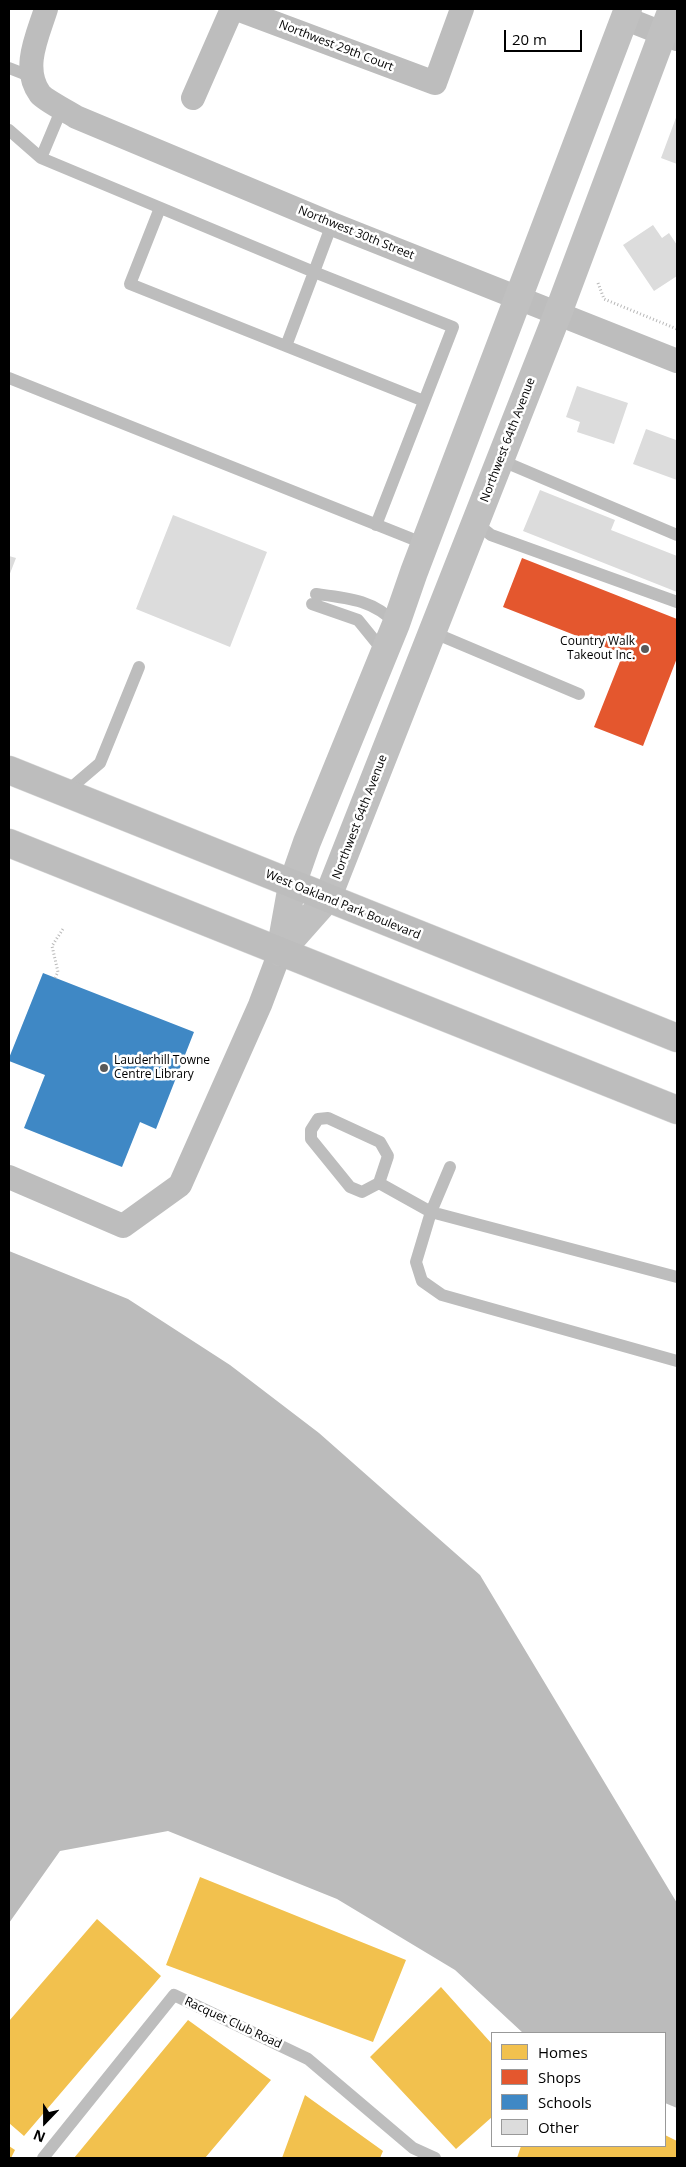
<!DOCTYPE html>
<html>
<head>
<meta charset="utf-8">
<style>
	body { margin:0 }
	#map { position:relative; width:686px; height:2167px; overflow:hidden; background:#fff; font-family:"Open Sans",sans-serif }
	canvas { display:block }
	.frame { position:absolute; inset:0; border:10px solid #000; pointer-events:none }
	.legend { position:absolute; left:491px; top:2032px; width:175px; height:115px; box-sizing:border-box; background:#fff; border:1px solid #999; margin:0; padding:6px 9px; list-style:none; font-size:15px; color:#000 }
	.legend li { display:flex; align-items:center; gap:10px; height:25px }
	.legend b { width:25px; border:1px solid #999 }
	.north { position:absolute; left:20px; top:2097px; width:50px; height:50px; -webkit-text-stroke:4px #fff; paint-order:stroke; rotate:202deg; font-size:14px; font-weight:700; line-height:20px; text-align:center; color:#000 }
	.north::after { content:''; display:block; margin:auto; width:18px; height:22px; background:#000; clip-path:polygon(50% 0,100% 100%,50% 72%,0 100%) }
	.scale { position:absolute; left:504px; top:30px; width:78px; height:22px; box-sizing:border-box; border:2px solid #000; border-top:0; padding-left:6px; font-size:15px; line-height:18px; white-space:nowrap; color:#000; -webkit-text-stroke:4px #fff; paint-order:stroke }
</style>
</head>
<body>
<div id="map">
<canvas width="686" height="2167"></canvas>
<div class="frame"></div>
<ul class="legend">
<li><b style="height:14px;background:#f2c14e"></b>Homes</li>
<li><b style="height:14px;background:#e4572e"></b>Shops</li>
<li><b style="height:14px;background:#3f88c5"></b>Schools</li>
<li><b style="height:14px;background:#dcdcdc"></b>Other</li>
</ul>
<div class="north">N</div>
<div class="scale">20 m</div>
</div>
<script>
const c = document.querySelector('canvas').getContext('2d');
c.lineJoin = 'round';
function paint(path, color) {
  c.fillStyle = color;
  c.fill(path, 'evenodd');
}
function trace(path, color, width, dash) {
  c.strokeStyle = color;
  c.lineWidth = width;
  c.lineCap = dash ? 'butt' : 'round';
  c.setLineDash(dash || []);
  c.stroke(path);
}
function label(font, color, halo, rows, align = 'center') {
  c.font = font + ' "Open Sans",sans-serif';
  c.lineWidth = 5;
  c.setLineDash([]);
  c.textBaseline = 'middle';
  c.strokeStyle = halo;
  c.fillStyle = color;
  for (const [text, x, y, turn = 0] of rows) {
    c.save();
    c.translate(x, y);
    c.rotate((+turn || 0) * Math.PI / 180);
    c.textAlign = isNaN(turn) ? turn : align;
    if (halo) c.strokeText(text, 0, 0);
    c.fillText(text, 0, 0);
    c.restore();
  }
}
paint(new Path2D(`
	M9,1251L128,1299L230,1365L319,1433L480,1575L677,1903V2108L665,2103V2033H523L455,1970L337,1899L168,1831L60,1851L9,1923Z`), '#bbb');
paint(new Path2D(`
	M200,1877L406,1960L373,2042L166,1965Z
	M97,1919L161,1976L24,2136L9,2123V2021Z
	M441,1987L492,2044V2117L456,2149L370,2057Z
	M188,2020L271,2080L205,2158H74Z
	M305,2095L383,2151L380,2158H282Z
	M665,2135L677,2141V2158H517L521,2146H665Z
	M9,2146L15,2150L11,2158H9Z`), '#f2c14e');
paint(new Path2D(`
	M522,558L677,619V658L643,746L594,727L623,654L503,607Z`), '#e4572e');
paint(new Path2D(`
	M43,973L194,1032L156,1129L140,1122L122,1167L24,1128L45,1075L9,1061V1058Z`), '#3f88c5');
paint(new Path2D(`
	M677,115V164L661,158Z
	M653,225L662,238L669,233L677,245V276L654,291L623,245Z
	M577,386L628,403L614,444L577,432L580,422L566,417Z
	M646,429L676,440L677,437V480L633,464Z
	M540,490L615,520L611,530L677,556V592L523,531Z
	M173,515L267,552L230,647L136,609Z
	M9,556L16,558L9,576Z`), '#dcdcdc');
const primary = new Path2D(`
	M9,770L677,1038
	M9,843L677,1110`);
trace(primary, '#dbdbdb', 29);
trace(new Path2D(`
	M598,283L604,299L677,329
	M55,978L58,972L52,946L63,929`), '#b8b8b8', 3, [1, 2.5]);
trace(new Path2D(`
	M9,68L32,77
	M62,108L41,158L314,272L286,346
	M9,130L41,158
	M160,208L130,284L424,401
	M332,224L314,272L453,327L376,525
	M9,378L425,544
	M500,460L677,535
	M476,523L491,535L677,602
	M316,594C348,598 374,600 396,624
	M312,604L358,620L384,652
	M432,632L579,694
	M66,792L100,763L139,667
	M379,1183L362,1192L350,1187L311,1139V1130L318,1119L328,1118L380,1142L388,1156L379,1183L431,1212L450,1167
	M677,1277L431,1212L416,1262L422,1281L442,1295L677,1361
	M43,2158L174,1995L308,2059L413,2148L435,2158`), '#bdbdbd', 12);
trace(new Path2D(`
	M46,9C38,35 21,68 40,94C46,101 67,111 76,117L332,224L677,361
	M237,9L435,83L462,9
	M624,18L677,39
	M193,98L232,9
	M9,1177L123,1226L180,1185L260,1005L280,952`), '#bdbdbd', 24);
trace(new Path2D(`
	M280,952L327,899L558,313L672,9
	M280,952L292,885L307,842L396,624L414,572L628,9`), '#c0c0c0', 28);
trace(primary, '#bdbdbd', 28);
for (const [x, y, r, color] of [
	[645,649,5,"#595959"],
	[104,1068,5,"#595959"]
]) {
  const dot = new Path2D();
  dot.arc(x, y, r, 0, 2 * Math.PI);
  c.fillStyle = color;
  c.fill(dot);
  trace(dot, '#fff', 2);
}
label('12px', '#000', '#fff', [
	["Northwest 29th Court",336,46,21],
	["Northwest 30th Street",356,233,22],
	["Northwest 64th Avenue",508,440,-69],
	["Northwest 64th Avenue",360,817,-69],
	["West Oakland Park Boulevard",343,905,22],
	["Racquet Club Road",233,2023,25]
]);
label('12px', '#000', '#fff', [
	["Country Walk",635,642],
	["Takeout Inc.",635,656],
	["Lauderhill Towne",114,1061,"left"],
	["Centre Library",114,1075,"left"]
], 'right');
</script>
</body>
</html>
